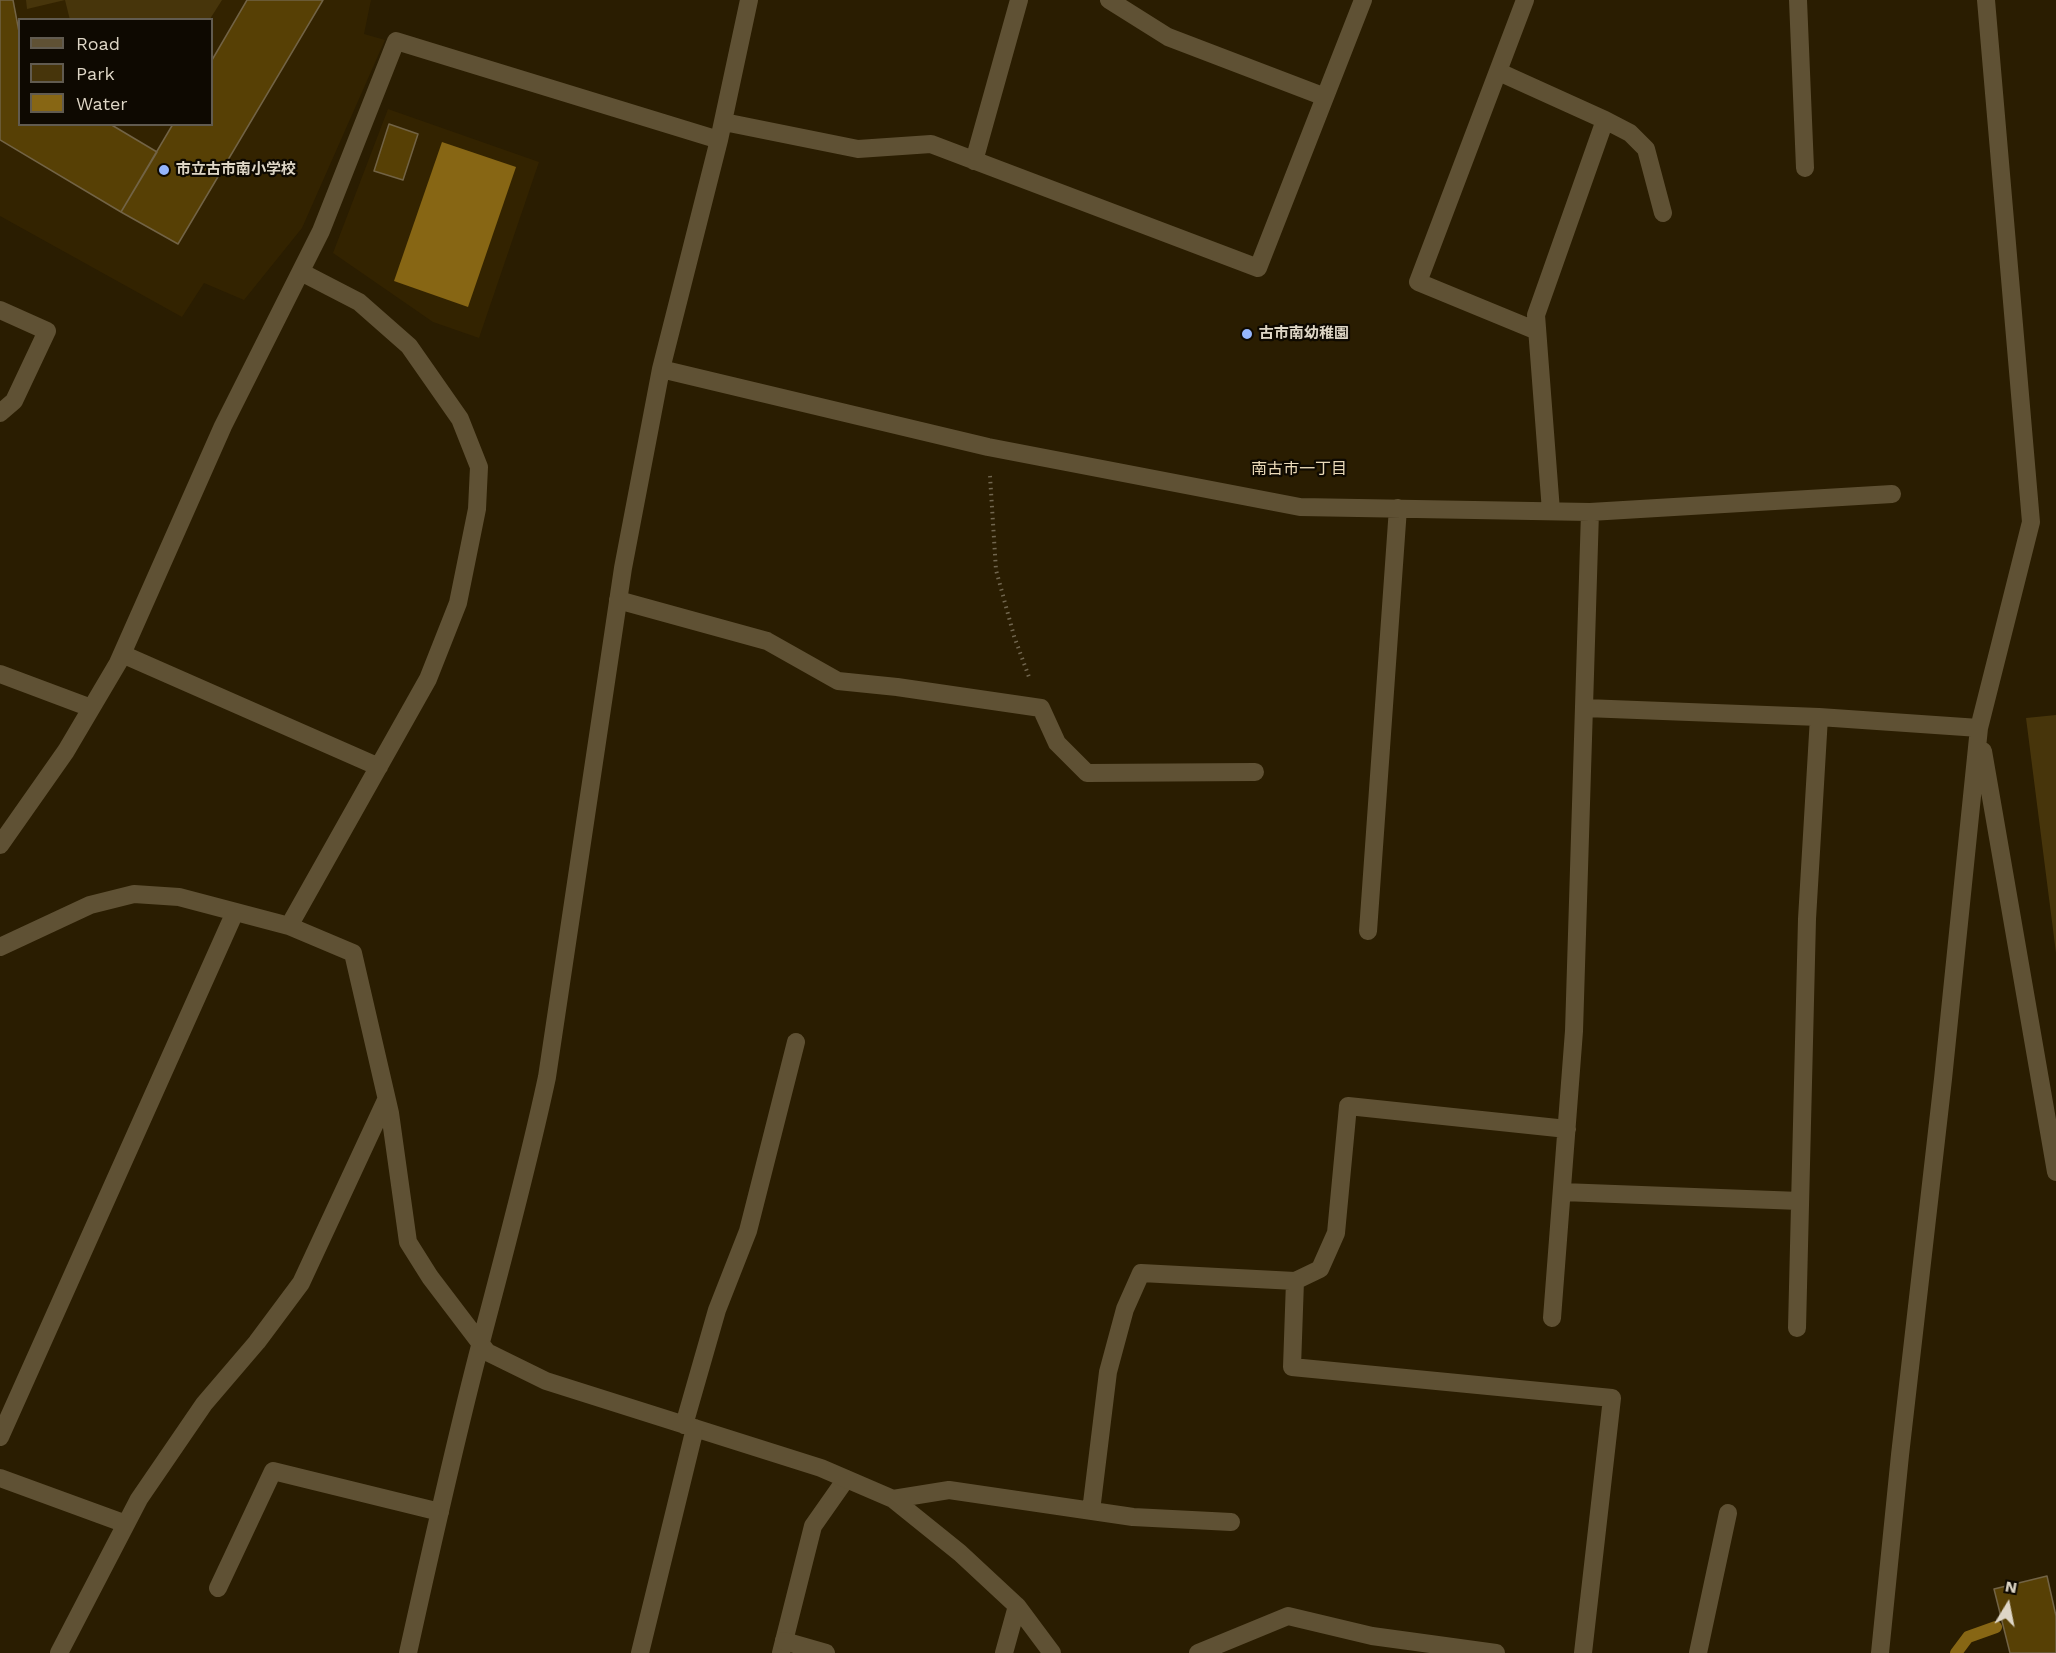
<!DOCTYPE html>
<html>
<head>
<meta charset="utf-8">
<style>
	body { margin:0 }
	#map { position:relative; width:2056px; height:1653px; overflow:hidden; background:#2a1d01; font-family:"Work Sans",sans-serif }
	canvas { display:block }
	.legend { position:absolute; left:18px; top:18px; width:195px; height:108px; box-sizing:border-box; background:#0e0901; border:2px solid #615b50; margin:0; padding:8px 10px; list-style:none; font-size:18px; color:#ded6c6 }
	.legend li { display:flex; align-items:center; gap:12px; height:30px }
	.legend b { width:30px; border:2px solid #615b50 }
	.north { position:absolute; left:1978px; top:1575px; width:60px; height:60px; -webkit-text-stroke:4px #0e0901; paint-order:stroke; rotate:10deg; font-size:16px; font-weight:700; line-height:24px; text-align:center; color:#ded6c6 }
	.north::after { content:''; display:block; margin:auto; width:21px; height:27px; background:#ded6c6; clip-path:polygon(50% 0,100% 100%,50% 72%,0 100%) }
</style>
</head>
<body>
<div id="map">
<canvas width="2056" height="1653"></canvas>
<ul class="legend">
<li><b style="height:8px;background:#5f5134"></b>Road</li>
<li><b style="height:16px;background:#47350b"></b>Park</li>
<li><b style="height:16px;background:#876614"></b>Water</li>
</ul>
<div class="north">N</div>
</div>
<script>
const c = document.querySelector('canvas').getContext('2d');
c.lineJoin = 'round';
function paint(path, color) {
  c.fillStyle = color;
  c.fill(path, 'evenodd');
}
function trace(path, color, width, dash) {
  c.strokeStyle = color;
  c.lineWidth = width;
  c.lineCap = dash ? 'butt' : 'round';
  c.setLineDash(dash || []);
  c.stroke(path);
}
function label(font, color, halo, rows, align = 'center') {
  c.font = font + ' "Work Sans","Noto Sans JP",sans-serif';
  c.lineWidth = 4.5;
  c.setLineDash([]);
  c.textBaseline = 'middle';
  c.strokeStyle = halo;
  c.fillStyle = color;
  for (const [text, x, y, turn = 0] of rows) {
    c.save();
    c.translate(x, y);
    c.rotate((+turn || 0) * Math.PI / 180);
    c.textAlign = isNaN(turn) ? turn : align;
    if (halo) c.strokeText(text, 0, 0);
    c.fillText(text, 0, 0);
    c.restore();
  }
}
paint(new Path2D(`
	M0,0H371L364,34L385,40L302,228L244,300L204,283L182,317L0,216ZM20,20H212V124H20Z
	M388,109L539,162L479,338L433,322L333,253Z`), '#332300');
paint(new Path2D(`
	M26,0H222L210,19L70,20L65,0L27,9Z
	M2056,715V953L2026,718Z`), '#47350b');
paint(new Path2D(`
	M442,142L516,167L468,307L394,281Z`), '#876614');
trace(new Path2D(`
	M1956,1653L1968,1637L1996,1627`), '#876614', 12);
const building = new Path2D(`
	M0,0H13L20,37V124H110L157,152L121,212L0,140Z
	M247,0H323L178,244L121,212L173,124H212V60Z
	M389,124L418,134L403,180L374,171Z
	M2047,1576L2056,1616V1653H2010L1994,1589Z`);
paint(building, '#574005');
trace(building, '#726345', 1.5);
trace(new Path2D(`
	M990,476L996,570L1014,636L1029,677`), '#71664f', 4, [1.5, 4.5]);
trace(new Path2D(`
	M781,1653L813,1526L846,1479`), '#5f5134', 18);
trace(new Path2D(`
	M1109,0L1168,37L1325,97
	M1525,0L1418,282L1537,331
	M1798,0L1805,168
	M1499,72L1605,120L1536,315L1551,511
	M1605,120L1630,133L1646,149L1663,213
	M724,122L858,149L931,144L1258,268L1363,0
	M974,161L1019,0
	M0,310L47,331L14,401L0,413
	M661,369L988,447L1300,507L1590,512L1892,494
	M618,600L767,641L838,681L897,687L1041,708L1057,743L1087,773L1255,772
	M122,654L379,767
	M0,674L91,708
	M1585,708L1819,717L1979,728
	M1983,751L2056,1172
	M0,845L66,751L118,663L223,426L321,231L396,41L719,140
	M289,926L428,679L458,603L477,509L479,467L460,419L409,346L359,302L301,272
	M1368,931L1398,508
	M0,947L90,905L134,894L179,897L289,926L353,953L390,1113L408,1242L430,1277L487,1352L546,1381L821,1468L893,1499L960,1553L1017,1606L1052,1653
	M1562,1192L1800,1201
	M1295,1281L1292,1367L1612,1398L1583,1653
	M1552,1318L1574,1031L1590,512
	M1797,1328L1807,919L1819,717
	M684,1425L717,1310L748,1231L796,1042
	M0,1437L235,912
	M0,1478L126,1524
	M893,1499L949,1490L1133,1517L1231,1522
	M1091,1511L1108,1372L1125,1309L1141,1273L1295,1281L1320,1269L1336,1233L1348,1106L1567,1129
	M218,1588L273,1471L440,1512
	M784,1641L826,1653
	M59,1653L139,1499L204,1404L257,1342L301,1283L386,1100
	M408,1653C431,1549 454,1445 481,1342C504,1254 528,1166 547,1077L623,568L661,369L719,140L749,0
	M640,1653L695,1428
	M1004,1653L1017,1606
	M1198,1653L1288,1616L1372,1636L1496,1653
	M1698,1653L1728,1513
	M1880,1653L1900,1455L1943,1079L1979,728L2031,522L1986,0`), '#5f5134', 18);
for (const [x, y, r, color] of [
	[164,170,6,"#95b6fd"],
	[1247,334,6,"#95b6fd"]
]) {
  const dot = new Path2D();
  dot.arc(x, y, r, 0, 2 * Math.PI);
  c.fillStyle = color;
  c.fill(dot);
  trace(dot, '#0e0901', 2);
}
label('bold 15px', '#ded6c6', '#0e0901', [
	["市立古市南小学校",176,170],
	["古市南幼稚園",1259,334]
], 'left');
label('16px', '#ebdab9', '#0e0901', [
	["南古市一丁目",1299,469]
]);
</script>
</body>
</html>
